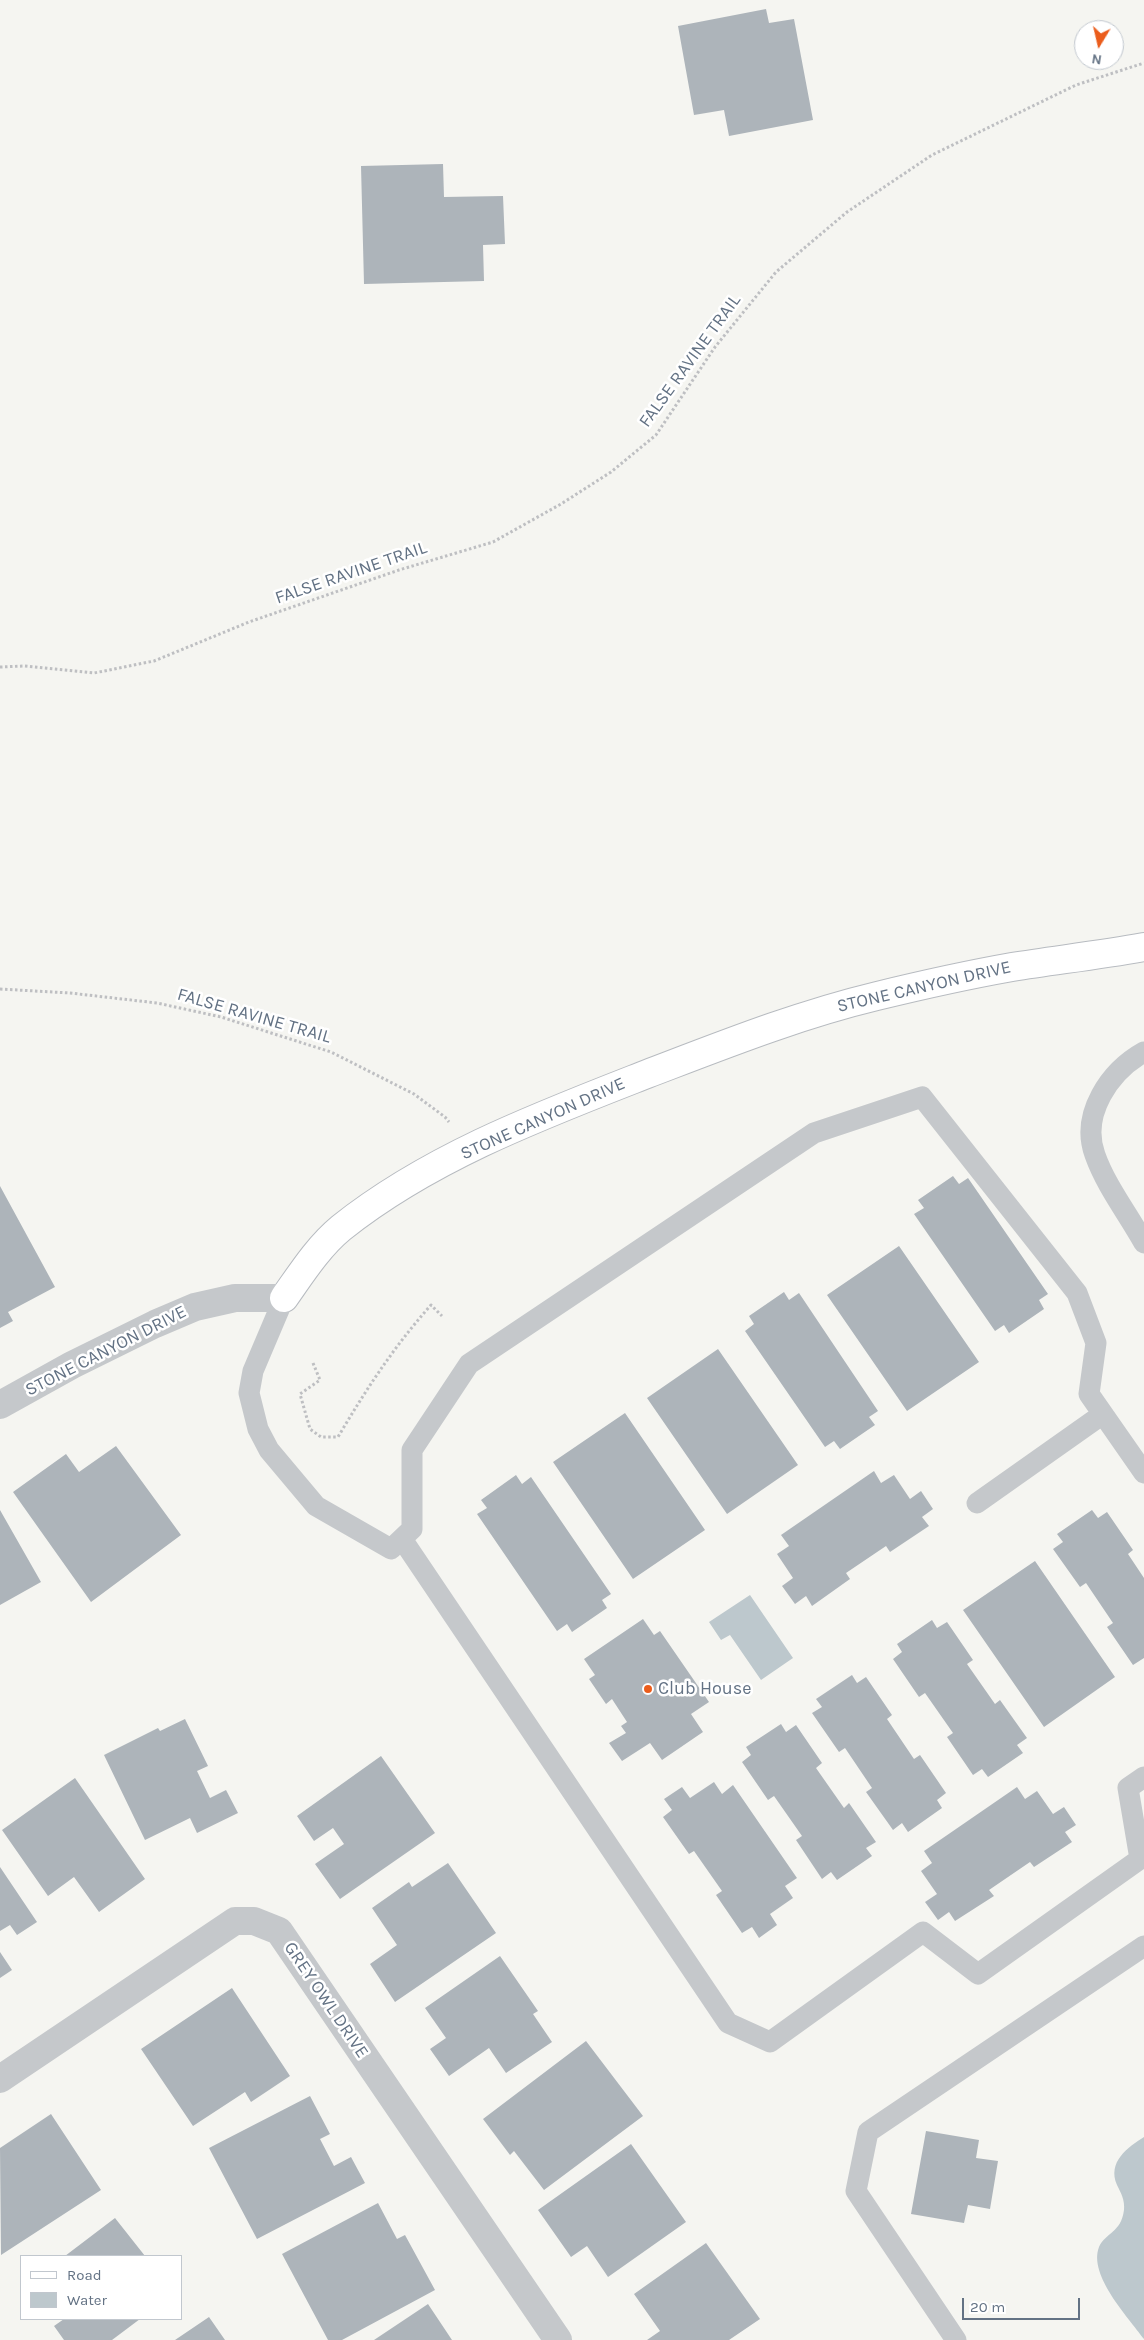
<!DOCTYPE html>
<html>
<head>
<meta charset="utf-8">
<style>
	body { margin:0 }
	#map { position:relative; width:1144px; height:2340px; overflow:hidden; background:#f5f5f1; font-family:Karla,sans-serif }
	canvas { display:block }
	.legend { position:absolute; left:20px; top:2255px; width:162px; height:65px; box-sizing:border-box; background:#fff; border:1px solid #c1c7ce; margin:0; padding:6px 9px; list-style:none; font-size:15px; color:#637284 }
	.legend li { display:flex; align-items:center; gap:10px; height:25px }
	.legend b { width:25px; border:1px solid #c1c7ce }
	.north { position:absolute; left:1074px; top:20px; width:50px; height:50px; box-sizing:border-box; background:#fff; border:1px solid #c1c7ce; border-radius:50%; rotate:189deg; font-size:14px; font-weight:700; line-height:20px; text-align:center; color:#637284 }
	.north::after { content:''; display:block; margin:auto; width:18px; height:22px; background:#eb5d1c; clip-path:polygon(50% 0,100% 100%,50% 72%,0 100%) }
	.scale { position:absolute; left:962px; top:2298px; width:118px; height:22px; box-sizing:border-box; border:2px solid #637284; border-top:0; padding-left:6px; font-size:15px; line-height:18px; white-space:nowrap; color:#637284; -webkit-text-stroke:4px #fff; paint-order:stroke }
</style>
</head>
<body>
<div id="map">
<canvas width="1144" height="2340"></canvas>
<ul class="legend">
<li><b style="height:6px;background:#fff"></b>Road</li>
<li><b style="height:14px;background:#bdc8cd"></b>Water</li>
</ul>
<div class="north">N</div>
<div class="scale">20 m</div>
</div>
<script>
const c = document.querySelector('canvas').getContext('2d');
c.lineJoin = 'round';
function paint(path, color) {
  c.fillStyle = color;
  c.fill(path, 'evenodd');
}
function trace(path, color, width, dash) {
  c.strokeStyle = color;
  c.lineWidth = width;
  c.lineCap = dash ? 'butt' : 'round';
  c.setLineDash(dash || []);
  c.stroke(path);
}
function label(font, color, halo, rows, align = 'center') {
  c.font = font + ' Karla,sans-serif';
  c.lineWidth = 5;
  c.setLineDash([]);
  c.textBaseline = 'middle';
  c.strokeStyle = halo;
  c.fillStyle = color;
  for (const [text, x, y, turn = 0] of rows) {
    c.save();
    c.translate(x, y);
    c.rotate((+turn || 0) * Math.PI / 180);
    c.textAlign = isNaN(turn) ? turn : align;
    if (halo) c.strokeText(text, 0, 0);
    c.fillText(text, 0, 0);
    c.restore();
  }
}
paint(new Path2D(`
	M750,1595L793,1658L761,1680L730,1635L721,1640L709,1622Z
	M1144,2137V2339C1128,2317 1088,2275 1099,2247C1106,2232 1121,2233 1124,2210C1125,2200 1121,2193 1117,2185C1107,2162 1128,2147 1144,2137Z`), '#bdc8cd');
paint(new Path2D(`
	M766,9L769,23L794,19L813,120L729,136L724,110L694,115L678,26Z
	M443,164L444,197L503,196L505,244L483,245L484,281L364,284L361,166Z
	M953,1176L959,1184L968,1178L1048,1294L1039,1300L1044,1309L1009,1333L1004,1325L995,1331L914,1214L924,1208L918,1200Z
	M0,1186L55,1287L8,1312L13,1321L0,1328Z
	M899,1246L979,1362L907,1411L827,1295Z
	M784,1292L789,1300L799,1293L878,1411L869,1417L875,1425L840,1449L834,1441L825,1447L745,1331L754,1324L749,1316Z
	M718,1349L798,1465L727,1514L647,1398Z
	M625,1413L705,1530L633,1579L553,1462Z
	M116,1446L181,1535L91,1602L13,1492L66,1454L79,1472Z
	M874,1471L881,1483L894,1475L910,1499L921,1491L933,1509L922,1517L929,1526L890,1552L886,1546L846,1573L850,1579L812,1606L806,1596L795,1604L782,1586L793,1578L777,1554L789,1546L781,1535Z
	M516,1475L522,1484L531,1477L611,1594L602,1600L607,1608L572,1632L567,1624L557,1631L477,1514L487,1508L481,1500Z
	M0,1510L41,1582L0,1605Z
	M1092,1510L1098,1518L1107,1512L1133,1550L1128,1554L1144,1578V1658L1133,1665L1107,1627L1113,1623L1086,1583L1080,1587L1053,1549L1063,1542L1057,1534Z
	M1035,1561L1115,1677L1044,1727L963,1610Z
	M643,1619L654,1635L660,1631L709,1702L691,1714L703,1732L662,1760L650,1743L622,1761L609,1743L626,1733L621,1726L627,1722L612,1699L606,1704L589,1679L595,1675L584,1659Z
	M932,1620L937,1628L947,1622L973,1660L967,1664L995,1704L1000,1700L1027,1738L1017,1745L1023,1753L988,1777L982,1769L973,1775L947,1737L953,1733L925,1693L919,1697L893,1659L902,1652L897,1644Z
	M852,1675L857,1683L866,1677L892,1715L887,1719L914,1759L920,1755L946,1793L937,1800L942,1808L908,1832L902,1823L893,1830L866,1792L872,1788L845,1748L839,1752L812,1713L822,1707L816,1699Z
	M185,1719L208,1766L197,1771L210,1798L226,1790L238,1813L197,1833L190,1818L145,1840L104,1755L158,1728L160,1731Z
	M781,1724L786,1732L796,1725L822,1763L816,1768L844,1808L849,1803L876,1842L866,1848L872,1856L837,1880L831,1872L822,1879L796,1840L802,1836L774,1796L768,1800L742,1762L751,1755L746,1747Z
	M381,1756L435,1833L340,1899L315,1864L344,1844L333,1828L314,1841L297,1816Z
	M75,1778L145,1879L99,1912L74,1877L48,1896L2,1830Z
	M714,1782L722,1794L733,1785L797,1878L785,1886L793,1898L770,1914L777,1925L759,1938L752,1927L742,1933L716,1895L722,1891L694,1851L689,1854L663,1817L672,1810L664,1799L682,1787L690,1798Z
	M1017,1787L1025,1799L1037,1791L1053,1814L1064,1807L1076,1825L1065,1832L1072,1842L1034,1867L1030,1862L989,1890L994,1896L955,1921L949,1912L938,1920L925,1902L937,1894L921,1871L932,1863L924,1851Z
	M448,1863L496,1933L395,2002L370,1964L397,1945L372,1908L409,1882L412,1887Z
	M0,1867L37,1922L17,1935L10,1925L0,1931Z
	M0,1952L12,1970L0,1978Z
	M500,1956L538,2011L533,2014L552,2042L506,2073L489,2048L449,2076L430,2049L446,2038L425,2008Z
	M232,1988L290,2076L251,2102L245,2092L193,2126L141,2049Z
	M586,2041L643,2116L544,2190L514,2151L510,2155L483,2119Z
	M310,2096L330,2134L320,2139L334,2166L351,2157L365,2183L257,2239L209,2148Z
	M51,2114L101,2190L1,2255L0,2148Z
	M926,2131L979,2140L976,2158L998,2161L990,2209L968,2205L964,2223L911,2214Z
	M631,2144L686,2222L608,2277L587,2246L571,2257L538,2210Z
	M378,2203L397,2239L405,2235L435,2290L342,2340H328L282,2254Z
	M115,2218L145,2256H65Z
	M706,2243L760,2319L729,2340H647L660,2331L634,2294Z
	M428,2304L452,2340H374Z
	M209,2317L225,2340H175Z
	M64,2319H140L112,2340H64L54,2326Z`), '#adb4ba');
const secondary = new Path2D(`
	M284,1298C301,1274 318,1247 341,1228C430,1157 542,1115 647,1074C723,1045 798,1015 877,996C922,985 967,975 1012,967C1056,960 1100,955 1144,947`);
trace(secondary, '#b7bbc0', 30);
trace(new Path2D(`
	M0,667L24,666L94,673L154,661L249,622L399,570L493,542L561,504L611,472L656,435L715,347L776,272L847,212L932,155L1076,85L1144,63
	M0,989L70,993L157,1003L221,1017L331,1052L414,1094L445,1117L449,1122
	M313,1363L320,1380L300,1394L310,1429L321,1437H338C367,1388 393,1348 431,1305L442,1316`), '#bebfc2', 3, [2.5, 2.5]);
trace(new Path2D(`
	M1144,1052C1110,1071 1080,1114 1095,1155C1106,1186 1128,1214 1144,1243
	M284,1298L253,1371L249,1393L258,1429L269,1450L316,1506L391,1549L412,1529V1450L469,1364L814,1133L922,1097L1077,1293L1096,1343L1089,1394L1144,1473
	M977,1503L1103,1414
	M402,1539L728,2023L770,2042L923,1932L978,1974L1140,1859L1128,1788L1144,1777
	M956,2340L856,2191L868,2132L1144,1946`), '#c5c8cb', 21);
trace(new Path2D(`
	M0,1405L72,1365L155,1324L195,1307L235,1298H284
	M0,2079L235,1921H254L279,1931L558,2340`), '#c5c8cb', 28);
trace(secondary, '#fff', 28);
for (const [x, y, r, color] of [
	[648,1689,5,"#eb5d1c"]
]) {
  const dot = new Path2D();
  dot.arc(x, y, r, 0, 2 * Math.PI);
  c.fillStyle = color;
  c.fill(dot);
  trace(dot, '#fff', 2);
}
label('18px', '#637284', '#fff', [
	["FALSE RAVINE TRAIL",690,361,-54],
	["FALSE RAVINE TRAIL",351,573,-19],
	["STONE CANYON DRIVE",924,987,-13],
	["FALSE RAVINE TRAIL",254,1016,16],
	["STONE CANYON DRIVE",543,1119,-24],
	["STONE CANYON DRIVE",106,1351,-27],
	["GREY OWL DRIVE",326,2000,56]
]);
label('18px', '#637284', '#fff', [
	["Club House",658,1689]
], 'left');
</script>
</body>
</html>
